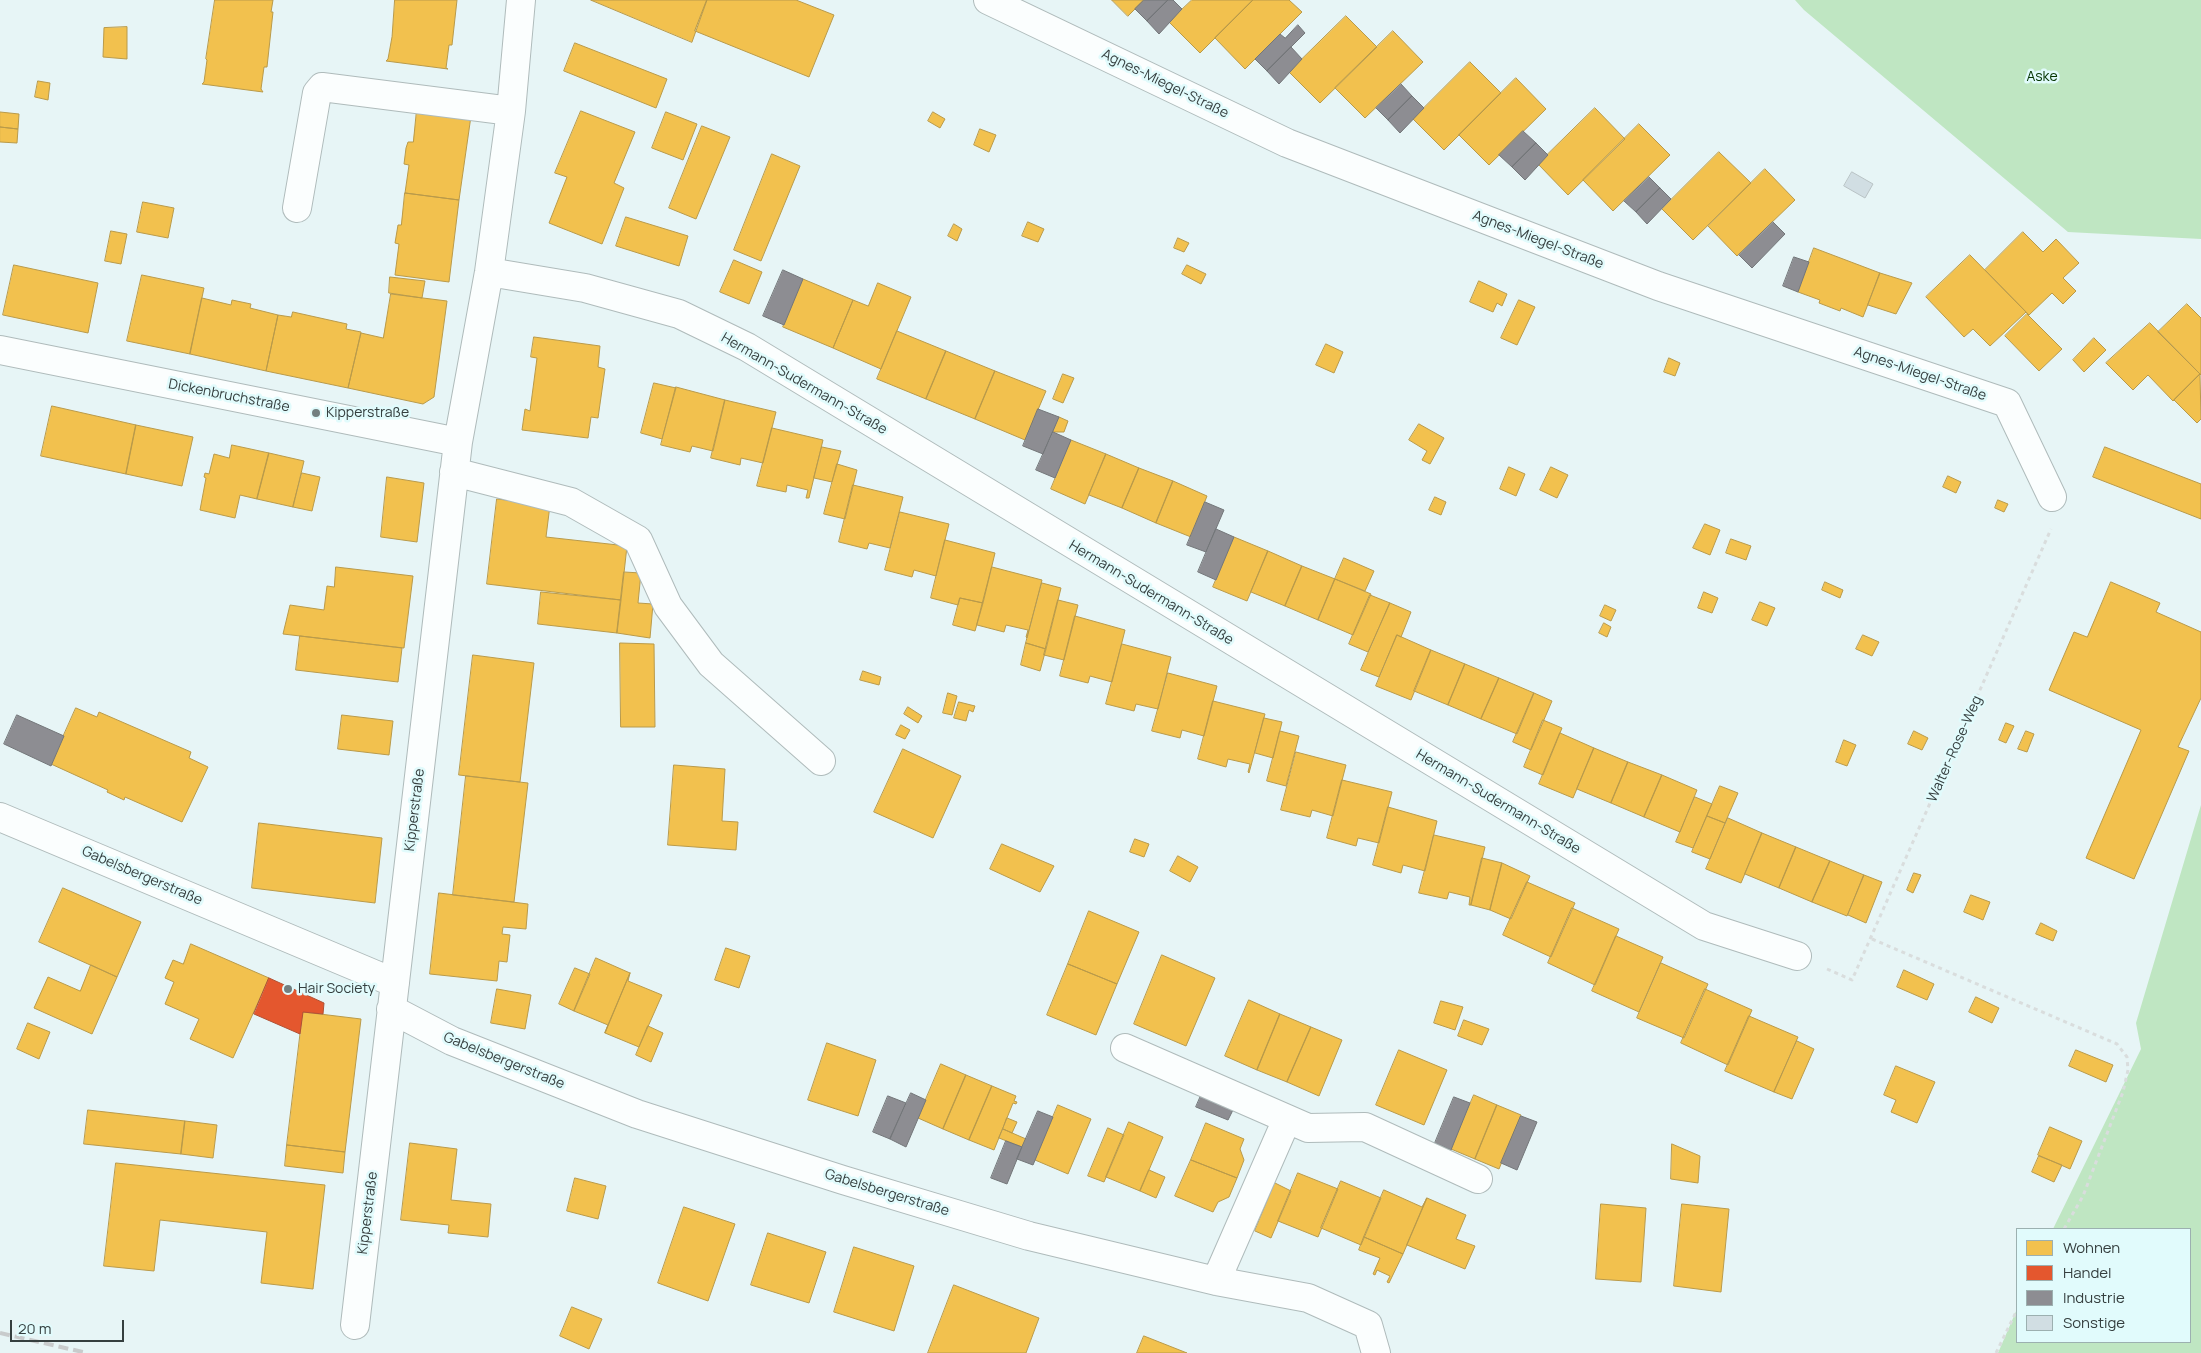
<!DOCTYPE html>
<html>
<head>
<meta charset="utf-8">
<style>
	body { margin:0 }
	#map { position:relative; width:2201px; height:1353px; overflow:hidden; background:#e7f5f6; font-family:Manrope,sans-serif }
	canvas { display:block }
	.legend { position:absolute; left:2016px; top:1228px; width:175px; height:115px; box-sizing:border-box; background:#e1fbfc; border:1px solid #9cb0b0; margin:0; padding:6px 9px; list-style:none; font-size:15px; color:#353f3f }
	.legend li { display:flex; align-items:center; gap:10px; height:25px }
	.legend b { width:25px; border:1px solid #9cb0b0 }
	.scale { position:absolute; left:10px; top:1320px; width:114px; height:22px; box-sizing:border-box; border:2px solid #353f3f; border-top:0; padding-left:6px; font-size:15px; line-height:18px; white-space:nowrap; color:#353f3f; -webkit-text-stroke:4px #e1fbfc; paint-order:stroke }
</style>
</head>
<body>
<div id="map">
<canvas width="2201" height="1353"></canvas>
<ul class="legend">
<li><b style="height:14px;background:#f2c14e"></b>Wohnen</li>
<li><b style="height:14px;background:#e4572e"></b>Handel</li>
<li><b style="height:14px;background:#8d8d92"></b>Industrie</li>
<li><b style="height:14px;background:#d1dee3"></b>Sonstige</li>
</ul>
<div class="scale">20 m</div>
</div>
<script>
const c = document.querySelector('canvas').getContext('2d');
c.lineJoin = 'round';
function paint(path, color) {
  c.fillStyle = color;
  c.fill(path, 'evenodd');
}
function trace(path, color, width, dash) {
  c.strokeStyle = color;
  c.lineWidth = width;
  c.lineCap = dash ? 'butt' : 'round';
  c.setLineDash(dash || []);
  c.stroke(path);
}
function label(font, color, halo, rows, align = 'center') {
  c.font = font + ' Manrope,sans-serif';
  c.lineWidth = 5;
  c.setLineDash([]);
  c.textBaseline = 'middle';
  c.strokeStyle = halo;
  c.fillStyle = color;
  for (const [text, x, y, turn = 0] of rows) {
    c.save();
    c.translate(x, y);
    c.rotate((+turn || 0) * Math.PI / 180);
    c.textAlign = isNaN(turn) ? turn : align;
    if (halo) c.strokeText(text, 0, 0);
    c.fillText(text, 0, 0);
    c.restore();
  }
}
paint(new Path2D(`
	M1795,0H2201V239L2068,232L1804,10Z
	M2201,805V1353H1998L2017,1309V1342H2190V1229H2053L2141,1049L2136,1023Z`), '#bfe6c2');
const homes = new Path2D(`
	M215,0H273L271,12H273L267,67H264L261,89L263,92L202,84L204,82L207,60L206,59Z
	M395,0H457L452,45H449L446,68L448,69L386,61L388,59L392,37Z
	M591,0H707L692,42Z
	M707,0H796L834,15L809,77L695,31Z
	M1112,0H1144L1128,16Z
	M1192,0H1253L1200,53L1169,22Z
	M1253,0H1289L1302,12L1245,69L1215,38Z
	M1346,16L1377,47L1320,103L1289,72Z
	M127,27V59L103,57L104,28Z
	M1393,31L1423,62L1365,118L1335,88Z
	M575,43L667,79L656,108L564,71Z
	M1470,62L1501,93L1444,150L1413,119Z
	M1516,78L1546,109L1489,165L1459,135Z
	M38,81L50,83L48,100L35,97Z
	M1595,108L1625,139L1568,195L1538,164Z
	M417,109L471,116L459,200L405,193L409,165L404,164L406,148L408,142H413Z
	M581,111L635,132L614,183L624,188L602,244L549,223L567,177L555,173Z
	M0,112L19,114L18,129L0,127Z
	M666,112L697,124L683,160L652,148Z
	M933,112L945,119L940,128L928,121Z
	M1639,124L1670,155L1613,211L1583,180Z
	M702,126L730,137L696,219L669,208Z
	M0,127L18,129L17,143L0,142Z
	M980,129L996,135L989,152L974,145Z
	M1719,152L1751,183L1693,240L1662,209Z
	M772,154L800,166L761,261L734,250Z
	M1765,169L1795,200L1737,256L1708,226Z
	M405,193L459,200L449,282L395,275L399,244L395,243L398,225H401Z
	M143,202L174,208L168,238L137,232Z
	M626,217L688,236L679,266L616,246Z
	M1028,222L1044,229L1038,242L1022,236Z
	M954,224L962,229L957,241L948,236Z
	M111,231L127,234L121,264L105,261Z
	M2023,232L2043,252L2056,239L2079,263L2063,278L2076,291L2063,304L2052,293L2029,315L1985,270Z
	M1178,238L1189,243L1184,252L1174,248Z
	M1814,248L1880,273L1863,317L1841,308L1840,311L1819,303L1820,300L1798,292Z
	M1970,255L2026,312L1990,346L1973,329L1964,337L1926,297Z
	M734,260L762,272L749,304L720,292Z
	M14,265L98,283L88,333L3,315Z
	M1187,265L1206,274L1201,284L1182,274Z
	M1880,273L1912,283L1896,314L1868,305Z
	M142,275L204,288L190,354L127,341Z
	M390,277L425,281L422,298L389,293Z
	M803,279L853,300L833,348L783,327Z
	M1479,281L1507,294L1502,306L1497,303L1493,312L1470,302Z
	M878,283L911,297L881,369L833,348L853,300L868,306Z
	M391,294L447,301L434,397L423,404L348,388L361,333L383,338Z
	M202,298L231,305L232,300L251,304L250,308L278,315L266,371L190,354Z
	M1519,300L1535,307L1517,345L1501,338Z
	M2187,304L2201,318V375L2158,332Z
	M293,312L347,324L346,329L361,332L348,388L266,371L278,315L291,317Z
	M2027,314L2062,349L2039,371L2005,336Z
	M2150,323L2200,374L2173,401L2148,375L2133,390L2106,363Z
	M897,331L946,351L926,399L877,379Z
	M534,337L600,346L598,367L605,369L598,418L591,417L588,438L522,430L525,409L530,411L537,358L531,357Z
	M2094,338L2106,350L2084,372L2073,360Z
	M1326,344L1343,352L1334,373L1316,365Z
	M946,351L995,371L975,419L926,399Z
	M1669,358L1680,363L1675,376L1664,372Z
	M995,371L1046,391L1025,440L975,419Z
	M1063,374L1074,378L1063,403L1053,399Z
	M2200,374L2201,419L2197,423L2174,400Z
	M654,383L676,388L662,439L641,433Z
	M676,387L725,400L713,451L692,446L690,452L661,445Z
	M725,400L776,412L763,463L741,458L740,465L711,458Z
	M52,406L136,425L126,474L41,456Z
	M1059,417L1068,421L1064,432H1053Z
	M1419,424L1444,438L1430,464L1422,460L1427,451L1409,440Z
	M136,425L193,437L182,486L126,474Z
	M772,428L823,440L809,498H806L808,490L787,485L786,492L757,486Z
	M1071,440L1106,454L1085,504L1051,489Z
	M232,445L269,453L257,499L240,495L235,518L200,510L206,478L204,477L205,473L209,474L214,454L229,458Z
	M822,447L841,451L832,482L814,478Z
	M2105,447L2201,484V519L2093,477Z
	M269,453L304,461L293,507L257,499Z
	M1106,454L1139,468L1122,508L1089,495Z
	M837,464L857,470L845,519L824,514Z
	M1509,467L1525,474L1516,496L1500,489Z
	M1551,467L1568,475L1557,498L1540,490Z
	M1139,468L1173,481L1156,523L1122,508Z
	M302,473L320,477L312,511L293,507Z
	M1948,476L1961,482L1956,493L1943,487Z
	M387,477L424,483L417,542L381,537Z
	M1173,481L1207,496L1191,537L1156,523Z
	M853,485L903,497L890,548L869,543L867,549L839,542Z
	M1435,497L1446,502L1441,515L1429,510Z
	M497,499L550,505L546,537L627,546L621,600L487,584Z
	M1998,500L2008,504L2004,512L1995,508Z
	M900,512L949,524L936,576L914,570L912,577L885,570Z
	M1705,524L1720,530L1710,555L1693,548Z
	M1234,537L1268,551L1247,601L1213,587Z
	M1731,539L1751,546L1746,560L1726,553Z
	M945,540L995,553L983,603L960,598L958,605L931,598Z
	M1268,551L1302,566L1285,606L1251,592Z
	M1344,558L1374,571L1365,591L1335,579Z
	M1302,566L1335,579L1318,620L1285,606Z
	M336,567L413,576L404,648L283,634L290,605L324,610L327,586L334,587Z
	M992,567L1042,580L1027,638L1026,637L1028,630L1006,625L1004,632L977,625Z
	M624,572L641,573L638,603L653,604L650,638L617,633Z
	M1335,579L1371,594L1353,635L1318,620Z
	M1825,582L1843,590L1840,598L1822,590Z
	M2111,582L2160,603L2156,612L2201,632V698L2178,747L2189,751L2134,879L2086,858L2141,730L2049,690L2074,632L2087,637Z
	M1042,583L1061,588L1046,649L1026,643Z
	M541,592L621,600L617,633L538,624Z
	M1704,592L1718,598L1712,613L1698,608Z
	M1370,595L1390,603L1368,652L1349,644Z
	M960,598L983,603L975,631L953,625Z
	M1058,600L1078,605L1064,660L1044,655Z
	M1760,602L1775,608L1767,626L1752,620Z
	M1390,603L1411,612L1401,637L1397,635L1379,677L1361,670Z
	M1605,605L1616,610L1611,621L1600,616Z
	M1075,616L1125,630L1112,682L1090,676L1088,683L1060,676Z
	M1604,623L1611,627L1607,637L1599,633Z
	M1397,635L1431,650L1411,700L1376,686Z
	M1863,635L1879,642L1872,656L1856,649Z
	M300,636L402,648L398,682L296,670Z
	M620,643L654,644L655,727H621Z
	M1026,643L1046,649L1040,671L1021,665Z
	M1122,644L1171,657L1158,709L1136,704L1134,711L1106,704Z
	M1431,650L1465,664L1448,705L1414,691Z
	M473,655L534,663L520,782L459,775Z
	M1465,664L1499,678L1481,719L1448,705Z
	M863,671L881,677L879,685L860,680Z
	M1168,673L1217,686L1204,736L1182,730L1180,738L1152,731Z
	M1499,678L1534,693L1517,734L1481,719Z
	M948,693L957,696L952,715L943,713Z
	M1534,693L1552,701L1531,750L1513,742Z
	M1213,701L1265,714L1249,773L1248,772L1250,764L1228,759L1226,767L1198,759Z
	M959,702L975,706L973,712L969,710L966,721L954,718Z
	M908,707L922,716L918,723L904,714Z
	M76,708L97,717L99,712L191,752L189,758L208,767L182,822L125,797L124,800L107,792L108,790L51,764Z
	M342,715L393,721L389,755L338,749Z
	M1264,718L1282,722L1273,758L1255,753Z
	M1543,720L1562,728L1543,775L1524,767Z
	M2006,723L2014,726L2006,743L1999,740Z
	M901,725L910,730L905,739L896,735Z
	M1280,731L1299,736L1286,786L1267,781Z
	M1914,731L1928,738L1922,750L1908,744Z
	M2026,731L2034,734L2027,752L2018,749Z
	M1560,733L1594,748L1573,798L1539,784Z
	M1844,740L1856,745L1847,766L1836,762Z
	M1594,748L1628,762L1611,803L1577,789Z
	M903,749L961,776L933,838L874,812Z
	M1296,752L1346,765L1333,816L1312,810L1310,817L1281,810Z
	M1628,762L1662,775L1644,817L1611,803Z
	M674,765L725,769L722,821L738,822L736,850L668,845Z
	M1662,775L1697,790L1680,832L1644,817Z
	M466,776L528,783L514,902L453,895Z
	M1342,780L1392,792L1379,843L1358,838L1356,846L1327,838Z
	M1720,786L1738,793L1725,823L1707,816Z
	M1695,797L1712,804L1693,848L1676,842Z
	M1388,807L1437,821L1425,871L1403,865L1401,873L1373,865Z
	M1707,816L1725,823L1710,859L1692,852Z
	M1728,818L1762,833L1741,883L1706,869Z
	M259,823L382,838L375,903L252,888Z
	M1762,833L1796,847L1779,888L1745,874Z
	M1434,835L1485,847L1471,905H1469L1470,897L1449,892L1447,899L1419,893Z
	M1135,839L1149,844L1144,857L1130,852Z
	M1002,844L1054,866L1040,892L990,869Z
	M1796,847L1830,861L1812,902L1779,888Z
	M1178,856L1198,867L1190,882L1170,871Z
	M1482,858L1502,863L1490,910L1471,905Z
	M1830,861L1864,875L1847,916L1812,902Z
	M1502,863L1530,876L1511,919L1490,910Z
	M1914,873L1921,875L1913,893L1907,890Z
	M1864,875L1882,882L1866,923L1848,915Z
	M1527,882L1575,903L1551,957L1503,935Z
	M63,888L141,922L117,977L39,942Z
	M439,893L528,904L526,929L503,927L502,934L510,935L507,962L499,961L497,981L430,974Z
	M1971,895L1990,902L1983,920L1964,912Z
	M1572,908L1619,929L1595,985L1548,963Z
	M1089,911L1139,932L1117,984L1068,964Z
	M2041,923L2057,931L2053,941L2036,934Z
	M1616,936L1663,957L1639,1012L1592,991Z
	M191,944L269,978L233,1058L190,1039L199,1019L165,1004L174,982L165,978L173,960L183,964Z
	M726,948L750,956L739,988L715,980Z
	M1162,955L1215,978L1186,1046L1134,1024Z
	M596,958L630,973L605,1033L608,1025L574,1011Z
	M1661,963L1708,984L1684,1038L1637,1018Z
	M1068,964L1117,984L1096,1035L1047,1015Z
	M91,965L117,977L92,1034L34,1008L48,977L80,991Z
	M575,968L590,974L574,1011L559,1004Z
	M1904,970L1934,984L1927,1000L1897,987Z
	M630,973L628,981L662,995L639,1047L605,1033Z
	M497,989L531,995L525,1029L491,1023Z
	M1705,989L1752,1010L1728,1065L1681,1043Z
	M1976,997L1999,1008L1992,1023L1969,1012Z
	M1249,1000L1280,1014L1257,1070L1225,1056Z
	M1441,1001L1463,1007L1455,1030L1434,1023Z
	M303,1012L361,1019L345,1152L287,1145Z
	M1280,1014L1311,1027L1287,1082L1257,1070Z
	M1749,1016L1798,1037L1774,1092L1725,1071Z
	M1464,1020L1489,1029L1482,1045L1458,1036Z
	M28,1023L50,1032L39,1059L17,1049Z
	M648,1026L663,1033L651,1062L636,1055Z
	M1311,1027L1342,1040L1319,1096L1287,1082Z
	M1797,1041L1814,1049L1792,1099L1774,1092Z
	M827,1043L876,1060L858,1116L808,1100Z
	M1399,1050L1447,1070L1424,1125L1376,1105Z
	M2076,1050L2113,1065L2106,1082L2069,1066Z
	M941,1064L966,1075L943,1129L918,1118Z
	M1896,1066L1935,1082L1917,1123L1891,1112L1896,1100L1884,1095Z
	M966,1075L992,1086L969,1140L943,1129Z
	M992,1086L1016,1096L1014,1101L1017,1102L1016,1104L1013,1103L994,1150L969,1140Z
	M1474,1095L1497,1105L1475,1159L1451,1149Z
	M1058,1105L1091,1119L1068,1174L1035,1160Z
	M1497,1105L1521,1115L1499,1169L1475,1159Z
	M88,1110L185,1121L181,1154L84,1144Z
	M1007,1118L1017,1122L1012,1133L1003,1129Z
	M185,1121L217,1125L213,1158L181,1154Z
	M1129,1122L1163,1137L1140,1191L1106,1177Z
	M1206,1123L1244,1139L1240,1149L1244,1160L1237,1178L1191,1160Z
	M2050,1127L2082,1141L2070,1169L2038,1155Z
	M1108,1128L1124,1135L1104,1182L1088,1176Z
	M1003,1129L1026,1139L1022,1147L999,1138Z
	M410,1143L457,1149L451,1200L491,1204L488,1237L448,1233L449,1225L401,1220Z
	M1672,1144L1700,1156L1698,1183L1671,1179Z
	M287,1145L345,1152L343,1173L285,1166Z
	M2039,1156L2062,1165L2054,1182L2032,1172Z
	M1191,1160L1237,1178L1229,1197L1218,1202L1213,1212L1175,1196Z
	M116,1163L325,1185L313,1289L261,1283L267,1232L160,1220L154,1271L104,1266Z
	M1149,1170L1165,1177L1156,1198L1140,1191Z
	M1298,1173L1338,1189L1318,1237L1278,1221Z
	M575,1178L606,1186L598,1219L567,1211Z
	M1341,1181L1381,1198L1361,1245L1321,1228Z
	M1275,1183L1291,1191L1271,1238L1255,1231Z
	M1384,1190L1422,1207L1427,1198L1403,1254L1364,1237Z
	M1427,1198L1466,1215L1456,1239L1475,1246L1465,1269L1407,1245Z
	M1601,1204L1646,1208L1641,1282L1596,1279Z
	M1682,1204L1729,1209L1721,1292L1674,1286Z
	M684,1207L735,1224L708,1301L658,1283Z
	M768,1233L826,1252L809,1303L751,1285Z
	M1364,1237L1403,1254L1389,1283L1387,1282L1390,1276L1377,1270L1375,1275L1373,1274L1380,1258L1359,1250Z
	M854,1247L914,1266L894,1331L834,1312Z
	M954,1285L1039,1318L1026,1353H928Z
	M572,1307L602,1319L589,1349L560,1336Z
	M1144,1336L1187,1353H1137Z`);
paint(homes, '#f2c14e');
trace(homes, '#b99a4a', 1);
const shops = new Path2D(`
	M269,978L324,1003L323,1014L303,1012L300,1034L254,1014Z`);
paint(shops, '#e4572e');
trace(shops, '#b05033', 1);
const industry = new Path2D(`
	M1144,0H1168L1147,21L1135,9Z
	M1168,0H1173L1182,9L1159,34L1147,21Z
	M1298,25L1305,33L1267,71L1255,59L1280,34L1285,38Z
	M1291,47L1302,59L1279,84L1267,71Z
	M1401,84L1412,96L1388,120L1376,108Z
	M1412,96L1424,108L1400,133L1388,120Z
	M1523,131L1536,143L1512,167L1499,155Z
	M1536,143L1548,155L1525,180L1512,167Z
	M1649,177L1660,188L1636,212L1624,201Z
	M1660,188L1671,199L1647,224L1636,212Z
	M1773,222L1785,234L1752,268L1739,255Z
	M1794,257L1809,262L1798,292L1783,286Z
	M783,270L803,279L784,325L763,316Z
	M1038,409L1059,417L1043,454L1023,446Z
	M1053,432L1071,440L1055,478L1036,470Z
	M1205,502L1224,510L1206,552L1187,545Z
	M1216,529L1234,537L1216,580L1198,572Z
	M17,715L64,736L51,766L4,744Z
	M1203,1091L1236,1104L1228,1120L1196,1107Z
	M911,1093L926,1100L906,1147L890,1139Z
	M888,1096L906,1103L890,1139L873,1132Z
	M1454,1097L1470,1103L1451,1150L1435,1143Z
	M1038,1111L1053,1117L1033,1165L1017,1159Z
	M1521,1116L1537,1122L1517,1170L1501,1163Z
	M1006,1141L1022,1147L1007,1184L991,1178Z`);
paint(industry, '#8d8d92');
trace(industry, '#737679', 1);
const building = new Path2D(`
	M1852,172L1873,184L1865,198L1844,186Z`);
paint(building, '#d1dee3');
trace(building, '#b8c2c4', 1);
const minor = new Path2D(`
	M988,0L1287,143L1658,286L2007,403L2052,497
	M297,208L317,93L322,87L511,111
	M489,272L585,288L679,314L747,347L1704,926L1797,956
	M0,350L458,442
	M454,472L571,502L638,540L668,606L711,664L821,761
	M0,817L395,983
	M391,1009L452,1041L637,1114L843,1180L1029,1236L1216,1281L1308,1298L1368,1325L1376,1353
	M1125,1048L1308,1128L1365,1127L1478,1179
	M1216,1281L1287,1119
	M355,1325L458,442L489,272L511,111L521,0`);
trace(minor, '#afbbbb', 30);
trace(new Path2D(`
	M1872,939L2117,1044L2127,1057L2128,1070L2123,1092L2083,1196L2064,1229
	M1827,969L1852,980L2051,529
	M1996,1353L2017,1310`), '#d9dddd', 3, [4, 4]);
trace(minor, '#fbfefe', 28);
trace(new Path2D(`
	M0,1333L87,1353`), '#c8cbcc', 4, [10, 5]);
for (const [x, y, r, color] of [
	[316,413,5,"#737f7f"],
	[288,989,5,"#737f7f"]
]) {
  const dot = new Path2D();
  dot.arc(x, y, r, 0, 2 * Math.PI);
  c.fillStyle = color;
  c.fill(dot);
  trace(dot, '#e1fbfc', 2);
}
label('14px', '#043500', '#e1fbfc', [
	["Aske",2042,77]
]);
label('14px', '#353f3f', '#e1fbfc', [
	["Agnes-Miegel-Straße",1165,84,26],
	["Agnes-Miegel-Straße",1538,240,21],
	["Agnes-Miegel-Straße",1920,374,19],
	["Hermann-Sudermann-Straße",804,384,30],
	["Dickenbruchstraße",229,396,11],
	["Hermann-Sudermann-Straße",1151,593,31],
	["Walter-Rose-Weg",1955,749,-66],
	["Hermann-Sudermann-Straße",1498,802,31],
	["Kipperstraße",415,810,-83],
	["Gabelsbergerstraße",142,876,23],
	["Gabelsbergerstraße",504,1061,22],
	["Gabelsbergerstraße",887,1193,17],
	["Kipperstraße",368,1213,-83]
]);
label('14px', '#353f3f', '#e1fbfc', [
	["Kipperstraße",326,413],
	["Hair Society",298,989]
], 'left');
</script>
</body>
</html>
